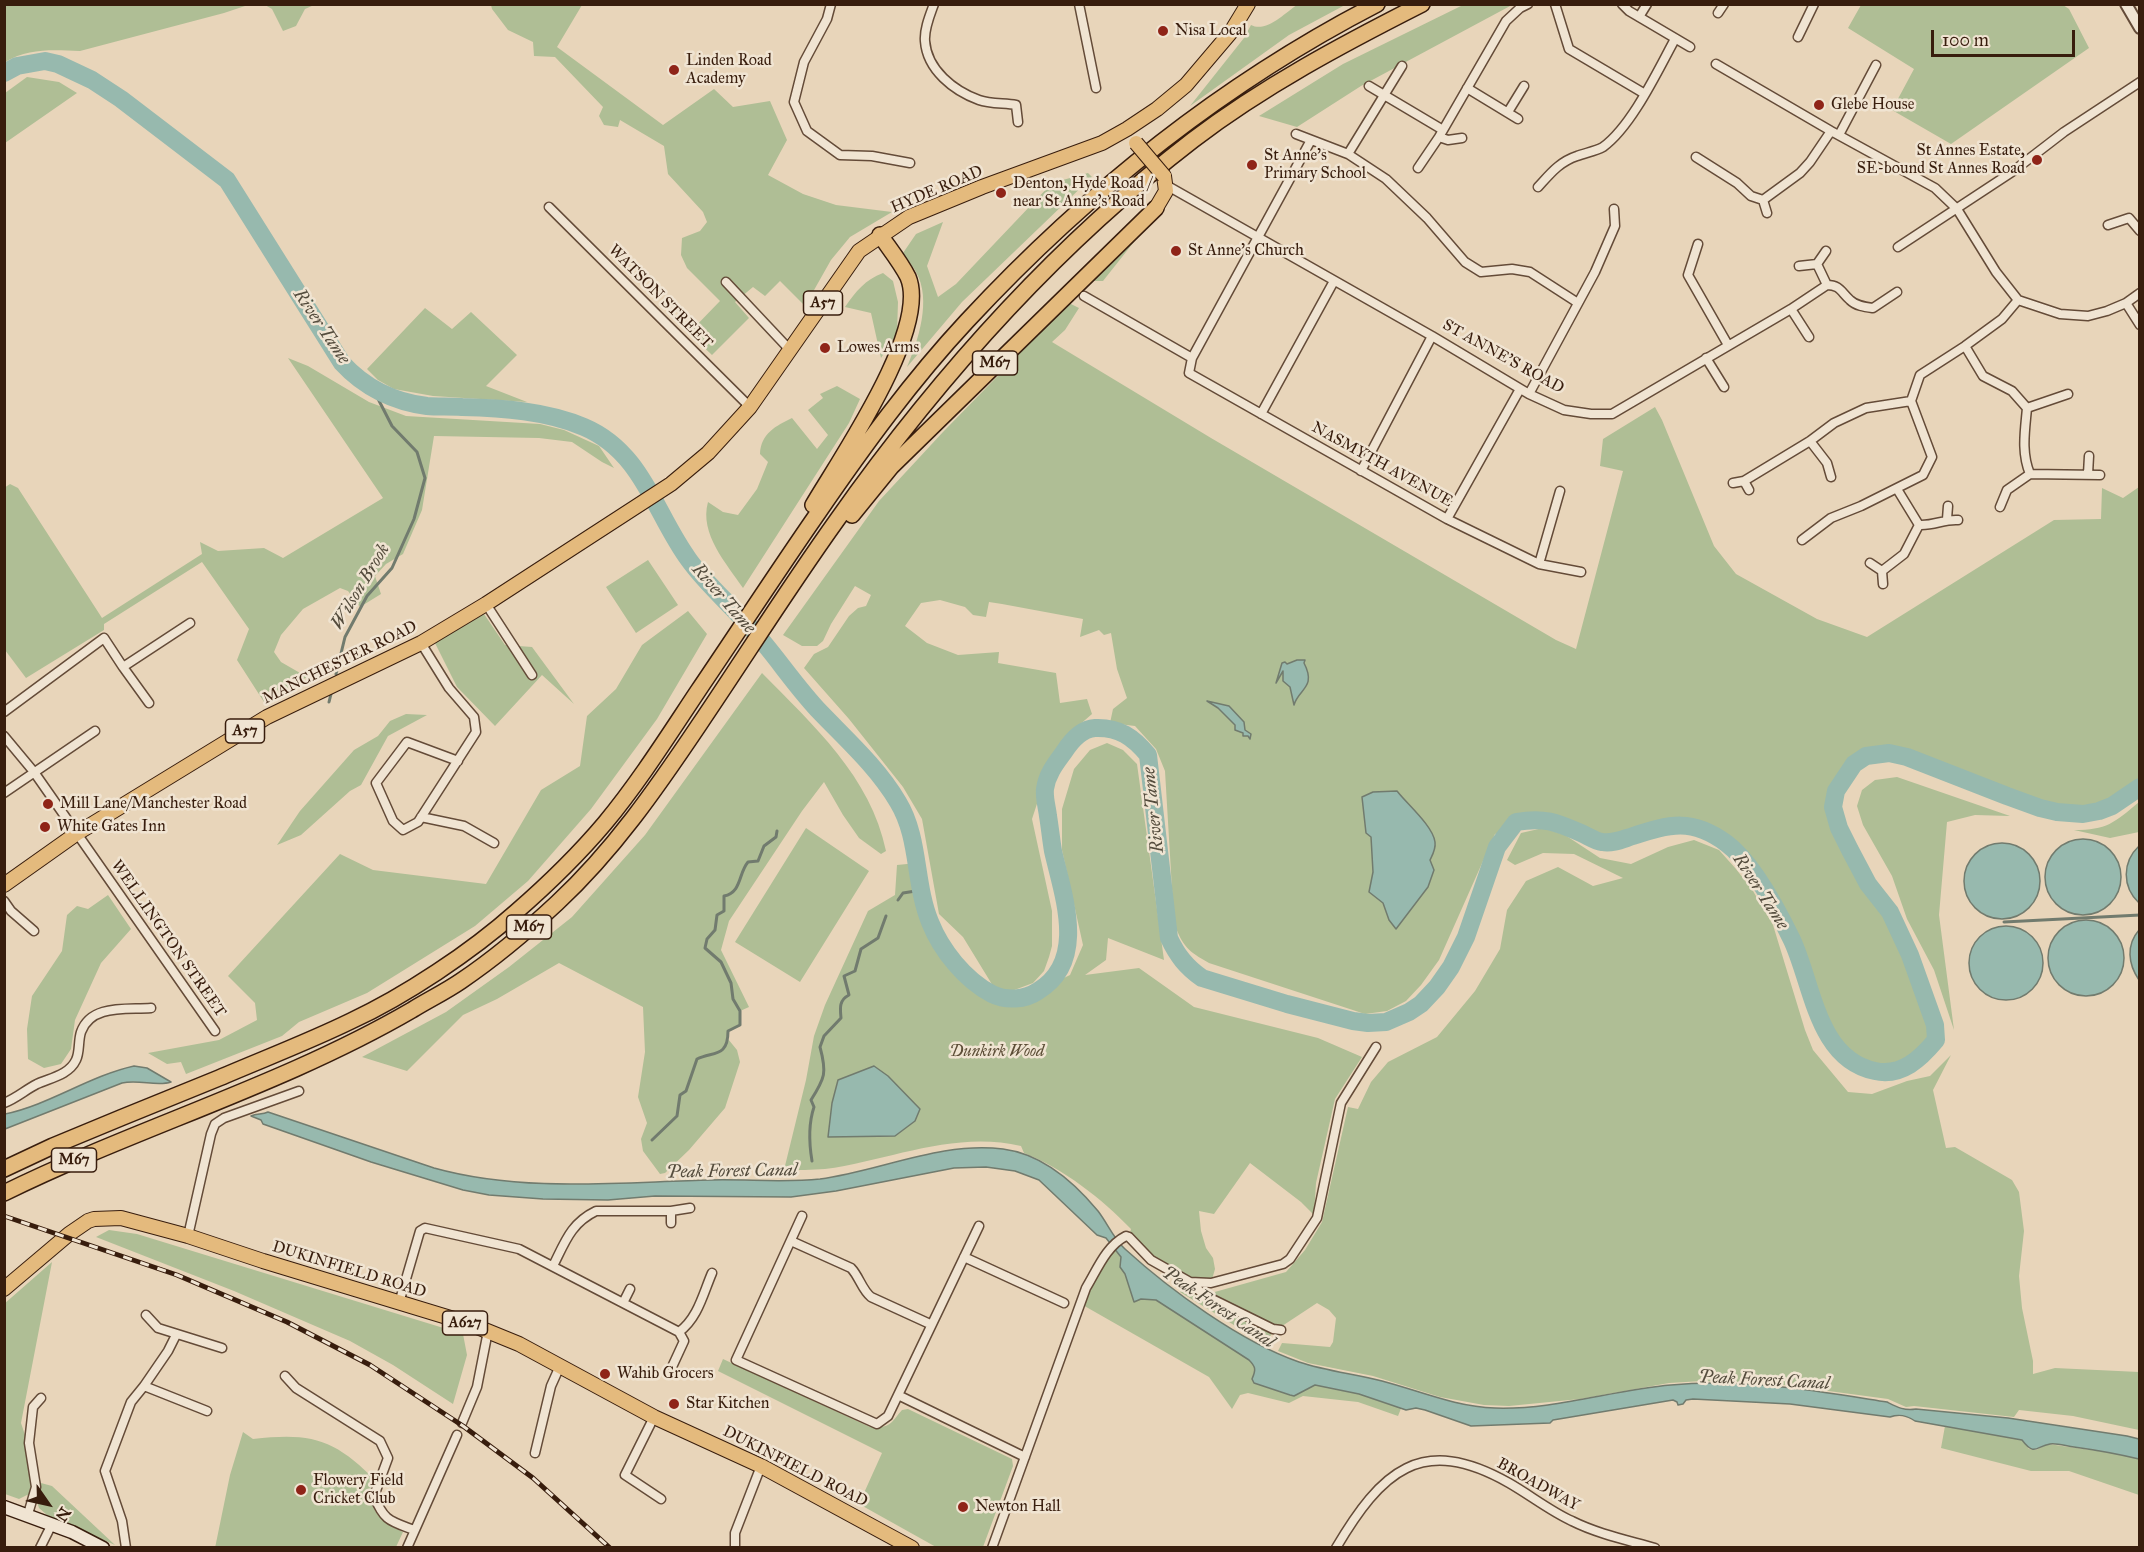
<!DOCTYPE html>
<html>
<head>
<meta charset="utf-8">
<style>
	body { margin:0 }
	#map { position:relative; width:2144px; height:1552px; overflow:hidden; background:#e8d5ba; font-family:"IM FELL Great Primer",serif }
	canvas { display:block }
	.frame { position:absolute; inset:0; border:6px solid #381d0d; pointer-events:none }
	.north { position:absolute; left:18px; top:1474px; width:60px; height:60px; -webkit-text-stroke:4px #f0e4d2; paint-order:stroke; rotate:124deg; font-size:16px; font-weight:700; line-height:24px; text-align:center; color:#381d0d }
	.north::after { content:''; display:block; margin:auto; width:21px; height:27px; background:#381d0d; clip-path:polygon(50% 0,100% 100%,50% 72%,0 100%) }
	.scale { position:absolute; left:1931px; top:30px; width:144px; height:27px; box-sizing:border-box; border:3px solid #381d0d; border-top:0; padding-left:8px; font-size:18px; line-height:21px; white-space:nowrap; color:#381d0d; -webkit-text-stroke:4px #f0e4d2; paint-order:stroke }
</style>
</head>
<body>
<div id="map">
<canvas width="2144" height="1552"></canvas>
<div class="frame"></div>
<div class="north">N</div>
<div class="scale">100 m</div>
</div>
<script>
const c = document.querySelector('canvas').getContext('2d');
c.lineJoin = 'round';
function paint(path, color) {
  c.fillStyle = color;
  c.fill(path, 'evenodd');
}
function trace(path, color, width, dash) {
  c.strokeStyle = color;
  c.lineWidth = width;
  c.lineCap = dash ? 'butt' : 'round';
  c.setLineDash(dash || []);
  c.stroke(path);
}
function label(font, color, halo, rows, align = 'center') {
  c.font = font + ' "IM FELL Great Primer",serif';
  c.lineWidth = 5;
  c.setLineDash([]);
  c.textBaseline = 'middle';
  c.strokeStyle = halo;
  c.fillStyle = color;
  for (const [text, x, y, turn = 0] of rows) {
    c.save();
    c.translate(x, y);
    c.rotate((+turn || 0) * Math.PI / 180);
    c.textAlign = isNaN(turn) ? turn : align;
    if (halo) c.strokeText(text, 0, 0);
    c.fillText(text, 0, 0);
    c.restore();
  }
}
paint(new Path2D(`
	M5,4H248V5L224,13L80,51C52,50 29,48 5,62Z
	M265,5H314L305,9L296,26L283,31L272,9Z
	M491,5H582L557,47L663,125L714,89L733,107L770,101L787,140L768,175L803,194L836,205L892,212L850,237L831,260L805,306L780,281L765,296L753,287L735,302L749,318L712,355L689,333L720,301L687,268L681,255L682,238L700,231L707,222L703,212L668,174L664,146L620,120L618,127L604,125L599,116L603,107L555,57L534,56L533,42L508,30L492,9Z
	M1297,5H1345L1289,35L1190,106L1244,38L1251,25C1266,33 1285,13 1297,5Z
	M1463,5H1512L1361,86L1297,127L1259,116L1343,64Z
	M1861,5H2063L2069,9L2089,48L1951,144L1892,110L1914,69L1848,28Z
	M27,77L59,82L77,93L5,143V93Z
	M1088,173L1092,177L962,302L907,367C918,341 932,300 916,272C913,266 907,260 903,253L916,234L943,222L927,266L938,297L956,284L1052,183Z
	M1145,228L1103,281H1090Z
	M883,273L893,281L898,302L897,333L881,358L871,313L845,307C856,291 865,280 883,273Z
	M1069,303L1079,308L1065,330L1052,342L1211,438L1556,640L1576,649L1623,471L1600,466L1603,439L1655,407L1662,420L1714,546L1736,574L1817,619L1867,637L2054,520L2101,519L2102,488L2123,498L2139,487V787L2112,806L2099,811L2083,814L2057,812L2040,808L2007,796L1907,757L1889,753L1866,756L1854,764L1836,791L1833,807L1839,828L1850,850L1868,884L1890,912L1910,955L1935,1025L1936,1040C1921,1058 1902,1077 1875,1071C1817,1059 1813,985 1792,940C1778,911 1752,862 1726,843C1692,818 1670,824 1633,836C1623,839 1613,844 1602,842C1595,841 1588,836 1581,833C1556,822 1544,817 1516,822L1510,830L1495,834L1439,960L1421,985L1406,1001L1387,1011L1365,1014L1209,963C1188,951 1183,947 1174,923L1165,771L1156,749L1135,726L1110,723L1113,709L1127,698L1117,669L1111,633L1104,635L1099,630L1080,637L1083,619L1002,604L989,602L986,617L973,615L965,607L940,600L921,603L905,626L927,643L958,655L999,652L998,663L1056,673L1060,703L1087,699L1092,714L1070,733L1051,761L1032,819L1052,911V946L1049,957L1044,971L1033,983L1009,992L993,986L963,937L939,914L922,819L903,787L849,719L804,668L814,654L828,647L849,616L858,608L866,606L871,595L855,586L831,624L823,641L817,646H802L783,635L879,501L943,432Z
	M425,308L452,329L471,312L517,355L486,386L527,402L433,396L394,389L378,380L367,369Z
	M288,358L308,366L369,402L406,416L540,424L564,430L599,446L614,468L602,462L572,442L539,438L434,436L422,510L403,554L386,564L375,576L381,594L360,607L348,591L340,588L303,609L281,635L274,652L281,662L307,677L264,702L237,660L249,629L202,562L104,624V630L26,678L5,650L4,488L10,484L18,488L102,618L202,554L200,542L218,551L264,548L283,558L383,498Z
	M837,386L860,399L849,423L743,588C727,564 699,534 708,502L723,512L738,515L757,489L768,462L760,454C761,433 776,426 792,418L817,449L828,435L808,410L823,398L820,394Z
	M648,560L678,605L636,633L606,587Z
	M688,611L707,634L657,719L591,809L528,881L475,926L367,993L299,1022L282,1036L186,1074L181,1062L167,1064L148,1053L219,1040L257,1020L255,1003L228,976L340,854L373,870L486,884L541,790L580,766L587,716L616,689L642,645Z
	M484,614L505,645L532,647L574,704L542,675L495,726L457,687L435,643Z
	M762,673C813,725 871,777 886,851L881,854L859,838L843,815L824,782L802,811L729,921L721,950L749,1007L740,1011V1025L728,1031V1039L737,1050L740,1062L725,1108L689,1150L665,1173L660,1174L643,1151L641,1139L647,1123L638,1097L645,1052L643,1007L559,963L497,999L463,1015L407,1071L362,1057L446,1012L509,967L572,917L645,835Z
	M406,714L427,715L388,736L361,785L350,791L301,835L277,845L300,811L354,750L378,736L390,721Z
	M1107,743L1123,750L1137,764L1164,960L1108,938L1106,960L1085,975L1139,968L1194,1007L1318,1038L1362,1057L1335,1099L1316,1183L1314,1215L1301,1202L1250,1163L1214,1214L1199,1211L1201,1231L1206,1248L1213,1258L1215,1269L1211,1283L1191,1282L1204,1295L1286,1272L1305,1250L1322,1222L1348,1107L1358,1109L1371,1082L1388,1062L1437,1037L1475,991L1500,949L1507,910L1526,881L1558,867L1593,886L1623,878L1574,854L1543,853L1515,865L1507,860L1521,833L1543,828L1565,835L1600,858L1631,864L1668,847L1694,840L1719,850L1736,869L1753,891L1773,925L1805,1030L1813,1050L1848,1092L1872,1094L1907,1081L1930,1076L1951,1055L1933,1090L1946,1148L1955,1147L2012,1180L2019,1192L2024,1231L2019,1276L2022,1308L2033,1361V1374L2055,1368L2139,1372V1430L2073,1416L2019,1410L2014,1417L1914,1406L1906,1407L1888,1399L1784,1385L1702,1381L1669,1383L1580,1399L1509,1406L1484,1405L1440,1397L1373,1376L1308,1363L1278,1351L1282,1343L1330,1347L1333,1342L1336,1318L1329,1310L1317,1303L1273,1332L1265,1344L1180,1292L1189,1282L1151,1260L1129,1237L1131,1229C1101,1198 1064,1169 1024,1153L1021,1146C955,1130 890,1160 825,1169C812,1170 797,1170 784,1170L806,1080L814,1036L825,1005L868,911L895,895L897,865L917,863L925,908L935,933L953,961L977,984L995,996L1023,998L1070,975L1083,945L1062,850V809L1074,769L1090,750Z
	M1897,777L2010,816L1975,815L1947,822L1939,915L1954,1030L1934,970L1907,919L1892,876L1863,825L1857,806L1862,790L1875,780Z
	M2139,802V832L2110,838L2074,830C2107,830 2114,823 2139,802Z
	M806,828L869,871L800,982L735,942Z
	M108,895L131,929L101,963L75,1020L71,1049L61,1064L44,1068L28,1059L27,1029L32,996L62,951L67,915L77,906L88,909Z
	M109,1230L137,1234L463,1334L467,1355L453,1404L393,1365L350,1341L234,1291L96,1237Z
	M1116,1244L1124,1253L1269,1362L1406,1396L1398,1416L1358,1402L1303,1396L1289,1403L1248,1393L1240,1395L1232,1409L1209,1377L1081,1304Z
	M52,1262L21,1423L41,1483L52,1486L115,1545L47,1515L39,1508L37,1502L27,1495L19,1499L5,1494L4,1304Z
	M723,1359L870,1427C891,1428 890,1424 902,1410L908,1409L1012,1459L1013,1466L983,1547H936L859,1504L882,1453L718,1371Z
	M1945,1426L2022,1440L2029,1449L2036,1450L2048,1444L2112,1453L2139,1459V1495L2069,1471H2031L1941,1448Z
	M243,1432L253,1439C312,1432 335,1439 377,1482C367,1513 378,1519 403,1532L396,1547L215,1548L230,1475Z`), '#afbe95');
const water = new Path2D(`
	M1297,660H1305L1304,663C1317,688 1298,689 1294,705L1290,687L1283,681V671L1276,683L1282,663L1285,662L1287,664Z
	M1207,701L1229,706L1244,722L1245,730L1251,734L1250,739L1248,736H1243V733L1235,730V725L1218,708Z
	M1397,791C1407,804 1433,826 1435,842C1436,849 1433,854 1430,860L1434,870L1428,887L1396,929L1389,920L1383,903L1369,892L1373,872L1371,837L1366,833L1362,797L1373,792Z
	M2045 877a38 38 0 1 1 76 0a38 38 0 1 1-76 0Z
	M1964 881a38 38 0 1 1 76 0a38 38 0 1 1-76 0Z
	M2139,846V903C2122,887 2122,862 2139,846Z
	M2048 958a38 38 0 1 1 76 0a38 38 0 1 1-76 0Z
	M1969 963a37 37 0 1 1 74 0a37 37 0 1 1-74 0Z
	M2139,930V980C2128,964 2126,945 2139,930Z
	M134,1066L147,1068L171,1082C157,1087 139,1079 122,1083L5,1129V1114C49,1105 89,1076 134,1066Z
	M874,1066L888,1076L920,1109L915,1121L895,1136L828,1137L832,1103L838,1080Z
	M268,1112L434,1168C524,1193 619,1182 711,1180C748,1179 783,1183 820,1179C880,1171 942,1141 1003,1149C1042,1154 1074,1182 1098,1211C1108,1224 1113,1238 1125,1249C1170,1290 1241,1342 1299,1362C1326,1371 1355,1374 1382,1381C1420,1391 1456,1407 1495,1408C1555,1410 1612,1390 1671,1385C1744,1378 1816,1391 1887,1402C1897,1407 1904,1411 1916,1409L2008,1418L2127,1436L2139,1439V1459C2118,1454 2096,1450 2074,1447C2066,1446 2057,1443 2050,1444C2036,1446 2035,1457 2022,1440L1915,1421C1906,1415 1899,1414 1890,1417L1790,1404L1693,1399L1686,1400L1683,1404L1678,1405L1677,1402L1673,1400L1553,1420L1550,1423L1471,1426L1425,1410L1416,1408L1406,1410L1359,1394L1315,1385L1294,1396L1290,1395L1254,1383L1252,1379C1256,1370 1256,1367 1249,1360L1156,1300L1141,1299L1134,1302L1125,1274L1120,1267L1121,1257L1106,1238L1097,1235L1039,1180L1015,1171L986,1167L954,1168L836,1191L791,1197L655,1196L608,1200L543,1199L489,1195L463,1190L371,1162L263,1124L261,1120L251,1116C257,1113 262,1115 268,1112Z`);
paint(water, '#97b9ae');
trace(water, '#717b6e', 1.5);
trace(new Path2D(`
	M336,674L345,637L367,596L392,568L414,519L425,478L417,452L392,426L373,389
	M329,702L331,694
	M898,900L903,893L922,890
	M2004,922L2140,915
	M652,1140L677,1116L680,1095L686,1091L697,1059C713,1051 728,1058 728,1031L740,1025V1011L733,999L731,983L721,962L705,948L707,939L715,930L717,915L724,911V896C742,892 738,874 748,862L758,861L764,846L776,837L777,831
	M812,1161C809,1143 808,1125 814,1107L811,1100C825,1078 827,1073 820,1047L824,1036L841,1018C840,1008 839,1000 849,995L844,976L855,971L861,949L878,938L886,916`), '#717b6e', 3);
trace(new Path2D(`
	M4,73L17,66L45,61L58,64L92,80L121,99L227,180L342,363C364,387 394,402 427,406C438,407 450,406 462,407C502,408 547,411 584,427C643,452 655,514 689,560C707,585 730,604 750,627C775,654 795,686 821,713C848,741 878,768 898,802C920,838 914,883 930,922C941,950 965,980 992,994C1006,1001 1025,1000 1038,991C1088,961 1063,895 1053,851C1051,839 1050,828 1048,816C1047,807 1044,798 1045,789C1047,774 1056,763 1064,752C1071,741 1081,729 1095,728C1119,727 1133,737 1148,755L1169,938C1177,955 1186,967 1202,978L1287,1004L1353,1021L1368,1023L1386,1022L1409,1012L1421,1004L1437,987L1451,967L1466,937L1497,847L1516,822C1544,817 1556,822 1581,833C1588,836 1595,841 1602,842C1613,844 1623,839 1633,836C1670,824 1692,818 1726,843C1752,862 1778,911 1792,940C1813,985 1817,1059 1875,1071C1902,1077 1921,1058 1936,1040L1935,1025L1910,955L1890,912L1868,884L1850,850L1839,828L1833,807L1836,791L1854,764L1866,756L1889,753L1907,757L2007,796L2040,808L2057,812L2083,814L2099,811L2112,806L2140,787`), '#97b9ae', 18);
const minor = new Path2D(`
	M831,4L827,19L804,62L794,102L807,131L840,155L872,156L910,163
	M934,4C930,15 924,29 925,41C927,70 954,91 979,100C990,104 1005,103 1016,105L1018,122
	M1079,4L1096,88
	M1555,4L1569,49L1645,94
	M1622,4L1629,11L1690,47
	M1718,13L1724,4
	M1639,17L1647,4
	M1798,37L1814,4
	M1716,64L1831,131L1935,188L1957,209L1996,272L2018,300L2060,314L2088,316L2107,311L2126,303L2140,293
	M1369,86L1443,130
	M1467,88L1518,119
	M1508,112L1524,86
	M1296,134L1348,154L1386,179L1427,218L1465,262L1481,272L1512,269L1530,272L1578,303
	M1839,135L1876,65
	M1439,137L1448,140L1462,138
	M1311,140L1192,358L1189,373L1447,519L1539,564L1581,572
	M1348,154L1402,66
	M1696,157L1737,183L1751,196L1763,200L1800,173L1810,162L1831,131
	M1418,168L1439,137L1506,21L1520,8L1528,4
	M1166,185L1432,336L1529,394L1564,410L1591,414H1612L1791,309L1827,285
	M1538,187C1550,174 1559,162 1577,156C1585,153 1596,151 1603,147C1632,126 1658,70 1675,39
	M1763,200L1767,213
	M549,207L750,407
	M2108,225L2129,218L2140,231
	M1698,244L1688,275L1728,345
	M1898,247L2012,172L2064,132L2140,82
	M1826,251L1817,264L1827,285
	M1799,266L1817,264
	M726,282L789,349
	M1827,285C1840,285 1841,292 1850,300C1856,306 1865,307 1873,308L1897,292
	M1084,296L1192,358
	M2126,303L2140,325
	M1791,309L1809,337
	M1965,346L1983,376L2012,391L2027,408C2025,431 2021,452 2030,474L2100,475
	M1706,358L1724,387
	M1529,394L1595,272L1615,226L1614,209
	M2027,408L2068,394
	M1261,414L1334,281
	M1810,441L1827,463L1831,477
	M1361,471L1432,336
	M2088,474L2089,456
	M1733,483L1744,481
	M1897,489L1919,525
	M1749,490L1744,481L1810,441L1834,423L1866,408L1911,401
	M2000,507L2007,490L2030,474
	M1447,519L1520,389
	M1947,519L1948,506
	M1802,540L1831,518L1861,506L1923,475L1932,457L1911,401L1920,375L1965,346L2002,319L2018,300
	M1870,563L1882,571L1904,554L1919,525C1934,526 1944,519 1958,520
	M1539,564L1560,491
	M1882,571L1883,584
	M486,604L532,675
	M421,643L449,688L474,717L476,732L418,822L403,830L393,821L376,783L407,742L458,761
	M149,703L123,667L190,623
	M4,712L104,638L123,667
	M4,736L34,772L215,1031
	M4,793L95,731
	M421,817L464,826L494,843
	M4,901L11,911L34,931
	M4,1103C17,1098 25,1090 37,1084C50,1078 69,1075 76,1060C80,1052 78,1041 81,1032C91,1004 126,1010 151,1008
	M671,1211V1223
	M802,1216L736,1360L877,1424L888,1416L979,1226
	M188,1236L211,1134L215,1124L224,1118L299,1091
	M791,1241L851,1268C859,1276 862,1290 871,1297L930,1324
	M964,1257L1064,1303
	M553,1266C565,1242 571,1223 596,1211H671L690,1208
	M1190,1282L1204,1295L1273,1329L1281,1330
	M399,1303L420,1231L425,1228L519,1249L679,1332C698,1318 703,1294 712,1273
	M623,1303L630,1289
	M146,1315L158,1328L222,1348
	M672,1367L684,1341L679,1332
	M285,1376L296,1388L380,1441L388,1458L374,1496C384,1521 390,1521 414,1530
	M144,1386L207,1411
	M898,1395L1025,1457
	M654,1417L625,1475L661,1499
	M462,1423L477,1387L488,1331
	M535,1453L551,1386L560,1366
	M28,1514L36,1487L29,1443L33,1407L41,1398
	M40,1548L52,1524
	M126,1548L122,1521L105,1471L131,1402L144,1386L168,1351L176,1335
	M407,1548L457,1435
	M735,1548V1533L761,1466
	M992,1548L1086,1288C1097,1270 1106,1246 1126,1236L1129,1237L1151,1260L1190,1282L1211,1283L1283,1264L1290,1259L1317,1218L1341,1103L1376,1047
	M1336,1548C1381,1472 1421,1433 1509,1483C1530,1495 1550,1511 1572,1521C1598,1534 1627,1540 1655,1548`);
const tertiary = new Path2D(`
	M2126,4L2140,28`);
const secondary = new Path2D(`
	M4,1507L72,1532L103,1548`);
const primary = new Path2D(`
	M1156,208L1166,191L1164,176
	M4,885L76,834L267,717L421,643L486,604L671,484L708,453L750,407L859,251L909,217L982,187L1102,143L1127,129L1157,109L1186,85L1231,32L1248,4
	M4,1289L69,1234L88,1221L94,1219L121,1218L188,1236L263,1261L470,1324L519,1344L654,1417L761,1466L912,1548`);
const motorway = new Path2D(`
	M813,505C840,459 930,329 908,277C901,263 889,248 880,235
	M852,515L891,467L1156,208
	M4,1169L53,1146C108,1123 164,1100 219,1078C263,1059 308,1042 351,1021C405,996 471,952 516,912C547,885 578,855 605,823C639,782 668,736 698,691C738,632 777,572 818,513C864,446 912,380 967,321C1085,194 1222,84 1377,4
	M4,1193C138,1127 283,1085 412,1010C428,1000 445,992 461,981C495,958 527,931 557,903C613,851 656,789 699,725C745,657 789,587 837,520C938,377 1054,247 1193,140C1264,86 1343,44 1422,4`);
trace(minor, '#644b38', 11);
trace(tertiary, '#644b38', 14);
trace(secondary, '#381d0d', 15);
trace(primary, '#381d0d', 16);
trace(motorway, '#381d0d', 18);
trace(minor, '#f0e4d2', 8);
trace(tertiary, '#f0e4d2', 10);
trace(secondary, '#f0e4d2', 12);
trace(primary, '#e4ba7d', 14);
trace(motorway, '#e4ba7d', 15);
const rail = new Path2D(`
	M4,1216L177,1275L287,1322L370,1365L463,1426L533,1478L610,1548`);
trace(rail, '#381d0d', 5);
trace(rail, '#f0e4d2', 3, [9]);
const primaryBridge = new Path2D(`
	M1136,143L1164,176`);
trace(primaryBridge, '#381d0d', 16, []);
trace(primaryBridge, '#e4ba7d', 14);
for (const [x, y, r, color] of [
	[1163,31,6,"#8f2418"],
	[674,70,6,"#8f2418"],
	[1819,105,6,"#8f2418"],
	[2037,160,6,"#8f2418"],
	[1252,165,6,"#8f2418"],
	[1001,193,6,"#8f2418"],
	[1176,251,6,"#8f2418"],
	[825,348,6,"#8f2418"],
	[48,804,6,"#8f2418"],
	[45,827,6,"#8f2418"],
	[605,1374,6,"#8f2418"],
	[674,1404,6,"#8f2418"],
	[301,1490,6,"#8f2418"],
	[963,1507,6,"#8f2418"]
]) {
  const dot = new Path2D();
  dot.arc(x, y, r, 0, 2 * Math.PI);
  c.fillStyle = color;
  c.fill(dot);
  trace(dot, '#f0e4d2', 2);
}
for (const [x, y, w] of [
	[823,303,39],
	[995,363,45],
	[245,731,39],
	[529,927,45],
	[74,1160,45],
	[465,1323,45]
]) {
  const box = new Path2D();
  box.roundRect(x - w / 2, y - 12, w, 24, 4.5);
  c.fillStyle = '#f0e4d2';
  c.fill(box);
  trace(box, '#381d0d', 1.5);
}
label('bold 15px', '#381d0d', null, [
	["A57",823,303],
	["M67",995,363],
	["A57",245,731],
	["M67",529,927],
	["M67",74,1160],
	["A627",465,1323]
]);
label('16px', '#381d0d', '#f0e4d2', [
	["Nisa Local",1175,31],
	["Linden Road",686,61],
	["Academy",686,79],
	["Glebe House",1831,105],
	["St Annes Estate,",2025,151,"right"],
	["SE-bound St Annes Road",2025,169,"right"],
	["St Anne's",1264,156],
	["Primary School",1264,174],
	["Denton, Hyde Road /",1013,184],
	["near St Anne's Road",1013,202],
	["St Anne's Church",1188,251],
	["Lowes Arms",837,348],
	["Mill Lane/Manchester Road",60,804],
	["White Gates Inn",57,827],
	["Wahib Grocers",617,1374],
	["Star Kitchen",686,1404],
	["Flowery Field",313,1481],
	["Cricket Club",313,1499],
	["Newton Hall",975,1507]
], 'left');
label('16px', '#381d0d', '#f0e4d2', [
	["HYDE ROAD",937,190,-23],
	["WATSON STREET",660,297,45],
	["ST ANNE'S ROAD",1503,357,29],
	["NASMYTH AVENUE",1382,465,29],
	["MANCHESTER ROAD",340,663,-26],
	["WELLINGTON STREET",168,939,55],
	["DUKINFIELD ROAD",349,1270,17],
	["DUKINFIELD ROAD",795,1467,27],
	["BROADWAY",1538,1485,29]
]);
label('italic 16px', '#5c4d36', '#f0e4d2', [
	["Dunkirk Wood",997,1052]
]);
label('italic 18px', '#544c3d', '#f0e4d2', [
	["River Tame",321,327,56],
	["Wilson Brook",361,587,-59],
	["River Tame",723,599,49],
	["River Tame",1154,810,-96],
	["River Tame",1760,892,57],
	["Peak Forest Canal",732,1172,-1],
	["Peak Forest Canal",1218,1308,34],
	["Peak Forest Canal",1764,1381,3]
]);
</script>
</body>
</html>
